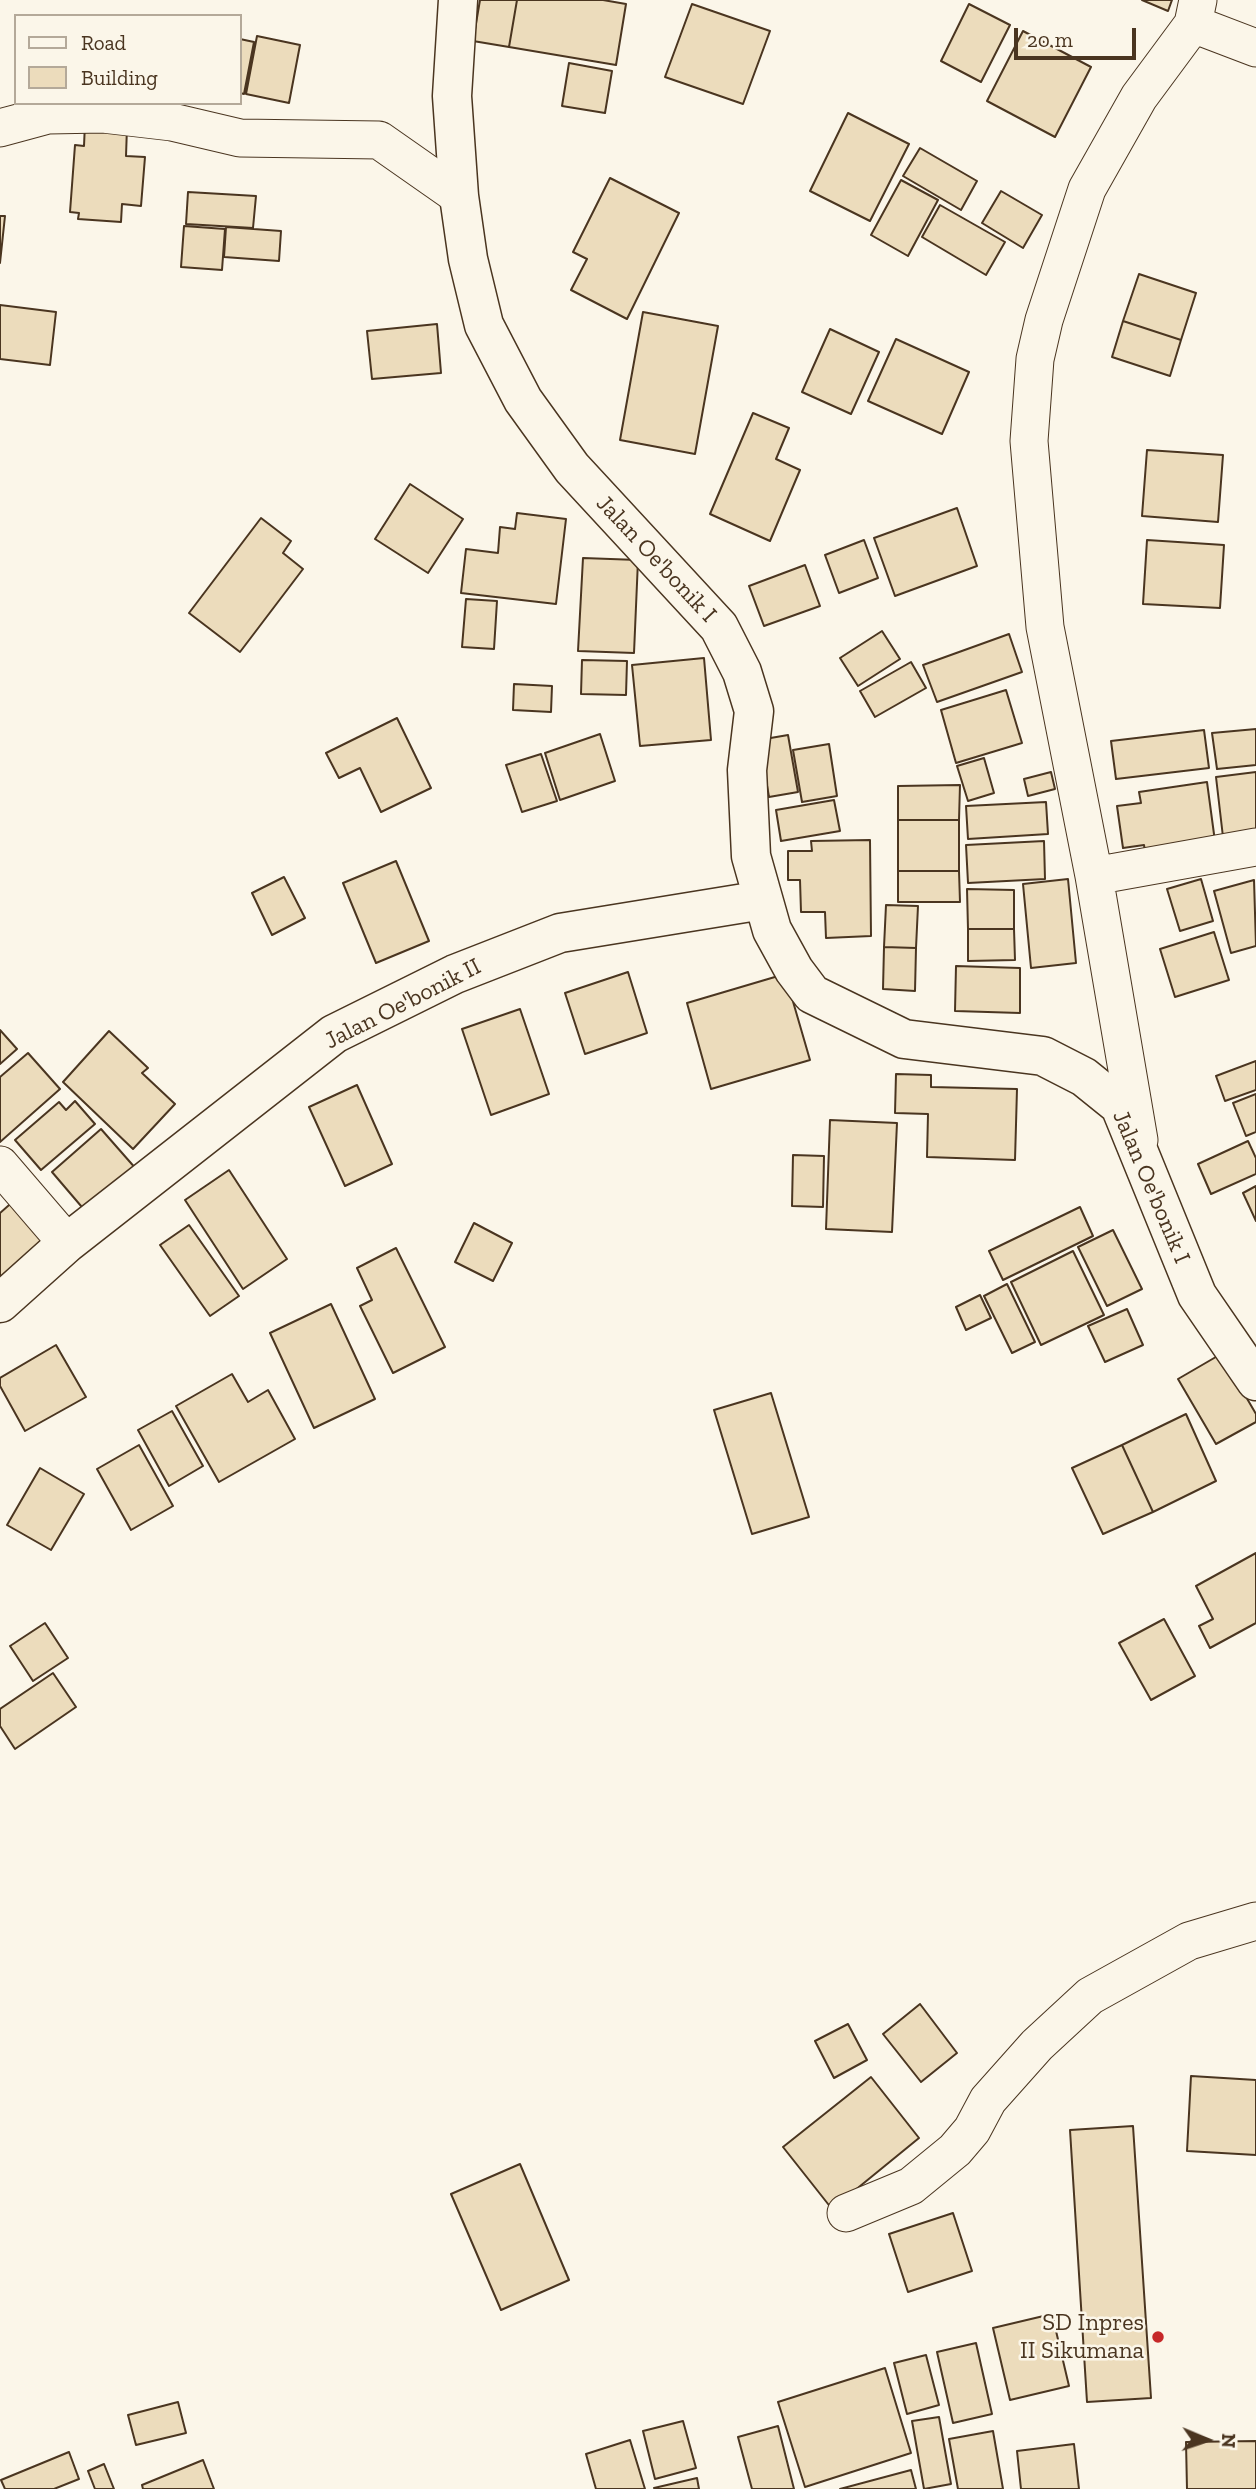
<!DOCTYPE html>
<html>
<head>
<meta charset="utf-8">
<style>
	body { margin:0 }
	#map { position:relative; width:1256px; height:2489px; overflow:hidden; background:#fbf6e9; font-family:"Zilla Slab",serif }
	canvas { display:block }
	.legend { position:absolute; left:14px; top:14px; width:228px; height:91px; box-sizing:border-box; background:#fbf6e9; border:2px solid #b4a999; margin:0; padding:9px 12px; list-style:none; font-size:21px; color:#4a3520 }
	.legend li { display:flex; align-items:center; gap:14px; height:35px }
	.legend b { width:35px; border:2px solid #b4a999 }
	.north { position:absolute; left:1172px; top:2405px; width:70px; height:70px; -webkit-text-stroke:5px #fbf6e9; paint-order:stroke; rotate:92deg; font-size:19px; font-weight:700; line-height:28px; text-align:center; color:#4a3520 }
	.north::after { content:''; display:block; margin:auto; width:24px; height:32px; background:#4a3520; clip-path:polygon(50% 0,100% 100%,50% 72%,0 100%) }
	.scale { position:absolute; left:1014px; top:28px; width:122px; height:32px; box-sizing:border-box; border:4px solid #4a3520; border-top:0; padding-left:9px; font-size:21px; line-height:24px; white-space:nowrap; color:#4a3520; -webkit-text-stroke:5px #fbf6e9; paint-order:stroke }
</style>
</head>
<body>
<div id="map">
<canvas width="1256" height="2489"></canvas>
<ul class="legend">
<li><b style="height:9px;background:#fbf6e9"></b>Road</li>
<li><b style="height:19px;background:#ecdcbc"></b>Building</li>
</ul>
<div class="north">N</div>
<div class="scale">20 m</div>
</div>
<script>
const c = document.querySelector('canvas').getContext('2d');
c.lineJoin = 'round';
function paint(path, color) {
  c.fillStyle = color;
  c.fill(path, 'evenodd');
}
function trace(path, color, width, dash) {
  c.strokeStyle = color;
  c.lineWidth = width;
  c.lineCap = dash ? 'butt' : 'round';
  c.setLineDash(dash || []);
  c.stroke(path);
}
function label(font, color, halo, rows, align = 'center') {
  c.font = font + ' "Zilla Slab",serif';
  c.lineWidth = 5;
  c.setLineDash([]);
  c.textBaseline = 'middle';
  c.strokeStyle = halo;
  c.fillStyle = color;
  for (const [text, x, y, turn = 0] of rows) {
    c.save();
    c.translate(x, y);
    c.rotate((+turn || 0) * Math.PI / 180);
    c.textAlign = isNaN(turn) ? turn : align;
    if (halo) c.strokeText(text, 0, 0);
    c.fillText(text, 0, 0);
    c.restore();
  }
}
const building = new Path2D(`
	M480,0H517L509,47L473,41Z
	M517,0H603L626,4L616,65L509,47Z
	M1142,0H1172L1168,11Z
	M692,4L770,31L743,104L665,77Z
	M969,4L1010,25L981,82L941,61Z
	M1023,31L1091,67L1055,137L987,101Z
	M257,36L300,45L289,103L246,94Z
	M240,39L254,42L244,94L240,93Z
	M569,63L612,71L605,113L562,106Z
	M848,113L909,144L870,221L810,191Z
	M85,123L127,127L126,156L145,157L141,206L122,204L121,222L78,219L79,213L70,212L75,145L84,146Z
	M920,148L977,181L961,210L903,176Z
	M610,178L679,213L627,319L571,290L587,259L573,252Z
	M901,180L938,200L908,256L871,235Z
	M1001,191L1042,215L1023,248L982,223Z
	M188,192L256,196L253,228L186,224Z
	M940,205L1005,242L986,275L922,237Z
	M0,216H5L0,263Z
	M184,226L225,229L222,270L181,267Z
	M226,227L281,231L279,261L224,257Z
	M1139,274L1196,293L1181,340L1123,321Z
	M0,305L56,312L50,365L0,359Z
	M643,312L718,326L695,454L620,440Z
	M1123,321L1181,340L1170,376L1112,357Z
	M437,324L441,373L372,379L367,331Z
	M830,329L879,352L851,414L802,392Z
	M896,339L969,372L942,434L868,401Z
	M753,413L789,428L776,459L800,470L770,541L710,514Z
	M1147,450L1223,455L1218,522L1142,516Z
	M410,484L463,519L428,573L375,539Z
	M957,508L977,566L895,596L874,538Z
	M517,513L566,519L556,604L461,593L466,549L498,553L500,527L515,529Z
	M261,518L291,541L283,553L303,569L240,652L189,613Z
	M864,540L878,578L839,593L825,555Z
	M1147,540L1224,545L1220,608L1143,604Z
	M583,558L638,560L634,653L578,651Z
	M805,565L820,606L764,626L749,586Z
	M466,599L497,601L494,649L462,647Z
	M882,631L900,659L858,686L840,658Z
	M1009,634L1022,672L937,702L923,665Z
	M704,658L711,740L640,746L632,665Z
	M582,660L627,661L626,695L581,694Z
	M911,662L926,688L875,717L860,691Z
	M514,684L552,686L551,712L513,710Z
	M1006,690L1022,743L956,763L941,710Z
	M397,718L431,788L381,812L360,768L339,778L326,753Z
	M1256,729V765L1217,769L1212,733Z
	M1204,730L1209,768L1116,779L1111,741Z
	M600,734L615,781L560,800L545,753Z
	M788,735L798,792L769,797L759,740Z
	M829,744L837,796L802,802L793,750Z
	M541,754L557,801L522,812L506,765Z
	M984,758L994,793L968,801L957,766Z
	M1051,772L1055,789L1028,796L1024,779Z
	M1256,772V833L1223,837L1216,777Z
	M1207,782L1216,849L1146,858L1144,845L1123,848L1117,806L1141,803L1139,792Z
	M960,785L959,820H898V786Z
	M834,800L840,831L781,841L776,810Z
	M1046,802L1048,834L968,839L966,806Z
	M898,820H959V871H898Z
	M870,840L871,936L826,938L825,912H801L800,880H788V851H812L811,841Z
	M1044,841L1045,879L968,883L966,845Z
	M396,861L429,941L376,963L343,883Z
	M898,871H959L960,902H898Z
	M284,877L305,918L272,935L252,893Z
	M1068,879L1076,963L1031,968L1023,884Z
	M1201,879L1213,921L1180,931L1167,889Z
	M1254,880L1256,946L1231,953L1214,891Z
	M967,889L1014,890V929H968Z
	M886,905L918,906L916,948L884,947Z
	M968,929H1014L1015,960L968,961Z
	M1214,932L1229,980L1175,997L1160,949Z
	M884,947L916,948L915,991L883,989Z
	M956,966L1020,968V1013L955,1011Z
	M628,972L647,1033L585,1054L565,993Z
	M785,974L810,1060L711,1089L687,1003Z
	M520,1009L549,1094L491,1115L462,1029Z
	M0,1030L17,1049L0,1064Z
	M109,1031L148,1068L142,1073L175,1104L133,1149L63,1082Z
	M28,1053L60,1089L0,1142V1077Z
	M1256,1061V1090L1225,1101L1216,1076Z
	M896,1074L931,1075V1087L1017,1089L1015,1160L927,1157L928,1114L895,1113Z
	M357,1085L392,1164L345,1186L309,1107Z
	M1256,1094V1132L1246,1136L1233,1103Z
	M75,1101L95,1124L41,1170L15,1140L59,1102L66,1110Z
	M830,1120L897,1123L892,1232L826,1229Z
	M101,1129L137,1170L87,1213L52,1172Z
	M1248,1141L1256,1158V1174L1211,1194L1198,1164Z
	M793,1155L824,1156L823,1207L792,1206Z
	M229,1170L287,1259L243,1289L185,1200Z
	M1256,1186V1221L1243,1193Z
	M17,1198L58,1246L0,1297V1213Z
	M1080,1207L1093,1236L1003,1280L989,1251Z
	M474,1223L512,1243L493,1281L455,1262Z
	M189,1225L239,1296L210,1316L160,1245Z
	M1113,1230L1142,1289L1107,1306L1078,1247Z
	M396,1248L445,1347L393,1373L360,1306L372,1300L357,1268Z
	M1073,1251L1104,1315L1041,1345L1011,1282Z
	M1007,1284L1035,1342L1012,1353L984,1296Z
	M980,1295L991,1318L966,1330L956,1307Z
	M331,1304L375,1399L314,1428L270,1333Z
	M1127,1309L1143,1345L1105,1362L1088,1326Z
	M56,1345L86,1397L25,1431L0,1386V1378Z
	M1221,1354L1256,1414V1422L1216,1444L1178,1379Z
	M232,1374L248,1402L268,1390L295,1439L219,1482L176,1406Z
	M771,1393L809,1517L752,1534L714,1410Z
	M172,1411L203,1466L169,1486L138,1430Z
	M1186,1414L1216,1481L1153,1512L1122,1445Z
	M139,1445L173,1506L131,1530L97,1469Z
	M1122,1445L1153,1512L1103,1534L1072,1468Z
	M40,1468L84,1494L51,1550L7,1525Z
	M1256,1553V1623L1210,1648L1199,1626L1213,1619L1196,1586Z
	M1164,1619L1195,1676L1151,1700L1119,1643Z
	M45,1623L68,1658L33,1681L10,1646Z
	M53,1673L76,1707L15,1749L0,1726V1709Z
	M920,2004L957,2053L921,2082L883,2034Z
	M848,2024L867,2060L834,2078L815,2041Z
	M1191,2076L1256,2080V2155L1187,2151Z
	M871,2077L919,2138L832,2209L783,2147Z
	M1133,2126L1151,2398L1087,2402L1070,2130Z
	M520,2164L569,2280L501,2310L451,2194Z
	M953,2213L972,2271L908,2292L889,2234Z
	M1052,2314L1069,2386L1010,2400L993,2328Z
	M976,2343L992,2414L953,2423L937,2352Z
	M926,2355L939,2405L907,2414L894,2363Z
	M885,2368L911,2453L805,2487L778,2402Z
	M178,2402L186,2433L136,2445L128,2415Z
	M939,2417L951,2484L924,2489L912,2421Z
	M683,2421L696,2468L655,2479L643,2431Z
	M778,2426L794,2489H752L738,2437Z
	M993,2431L1003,2489H958L949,2439Z
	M630,2440L645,2489H596L586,2454Z
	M1256,2441V2489H1187L1186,2442Z
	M1074,2444L1079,2489H1021L1017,2451Z
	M69,2452L79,2479L54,2489H5L1,2480Z
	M203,2460L214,2489H143L142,2485Z
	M104,2464L114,2489H95L88,2471Z
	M911,2470L916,2489H840Z
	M697,2478L699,2489H655L654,2488Z`);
paint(building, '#ecdcbc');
trace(building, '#4a3520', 2);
const minor = new Path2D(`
	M1193,24L1256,48
	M0,128L48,115L103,114L172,122L240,138L379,140L459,196
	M1094,876L1256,847
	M1139,1140L1094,876L1045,627L1029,441L1035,359L1044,320L1087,189L1139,97L1193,24L1198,0
	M0,1165L67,1243
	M846,2213L911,2186L955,2150L972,2130L988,2100L1037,2045L1090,1996L1189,1941L1256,1921`);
const tertiary = new Path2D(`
	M458,0L452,96L459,196L468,259L484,325L523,400L572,468L719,627L742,672L754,711L747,770L751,856L772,930L794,970L812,994L904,1039L1043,1056L1084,1077L1120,1106L1197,1295L1256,1381
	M0,1303L67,1243L334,1034L455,974L560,933L763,900`);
trace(minor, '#4a3520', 39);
trace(tertiary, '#4a3520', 41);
trace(minor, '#fbf6e9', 37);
trace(tertiary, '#fbf6e9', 38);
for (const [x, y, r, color] of [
	[1158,2337,7,"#c62828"]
]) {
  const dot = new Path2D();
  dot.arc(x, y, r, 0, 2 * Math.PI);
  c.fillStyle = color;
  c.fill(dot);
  trace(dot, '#fbf6e9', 2.5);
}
label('24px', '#4a3520', '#fbf6e9', [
	["Jalan Oe'bonik I",656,559,47],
	["Jalan Oe'bonik II",403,1004,-27],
	["Jalan Oe'bonik I",1151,1187,67]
]);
label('24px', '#4a3520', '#fbf6e9', [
	["SD Inpres",1144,2323],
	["II Sikumana",1144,2351]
], 'right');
</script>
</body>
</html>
